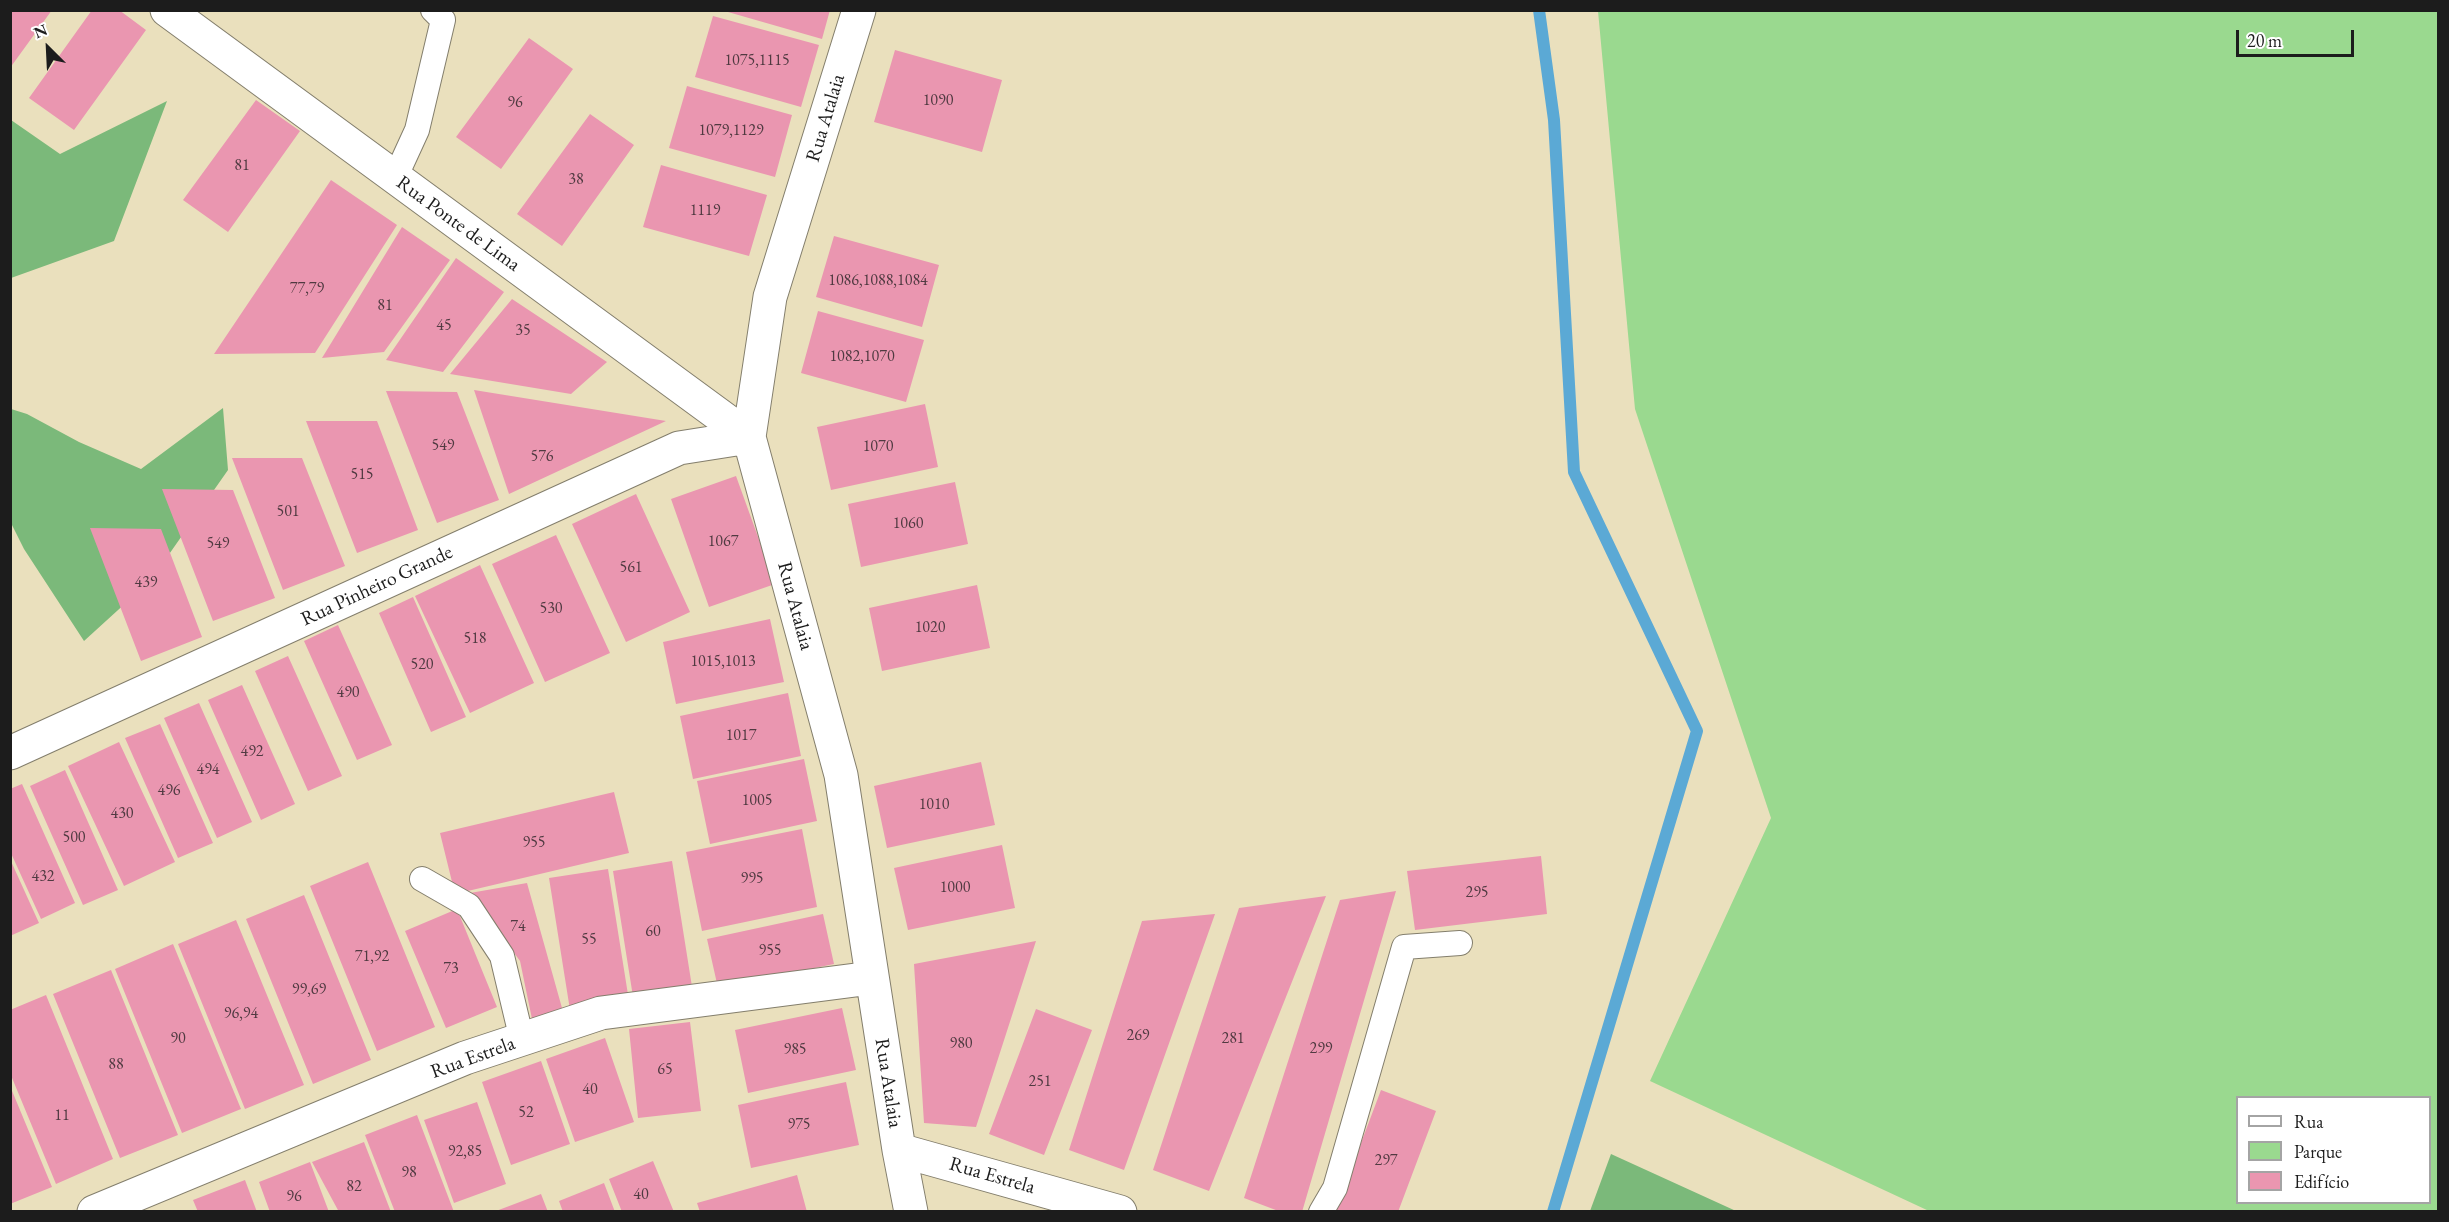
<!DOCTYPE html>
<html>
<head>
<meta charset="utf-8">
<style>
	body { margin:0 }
	#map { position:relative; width:2449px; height:1222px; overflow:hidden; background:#eae0bd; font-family:"EB Garamond",serif }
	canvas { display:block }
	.frame { position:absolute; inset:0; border:12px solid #1c1c1c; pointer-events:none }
	.legend { position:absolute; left:2236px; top:1096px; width:195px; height:108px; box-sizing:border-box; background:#fff; border:2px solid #a4a4a4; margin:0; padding:8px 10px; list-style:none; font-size:18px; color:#1c1c1c }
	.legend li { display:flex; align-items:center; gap:12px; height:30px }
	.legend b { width:30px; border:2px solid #a4a4a4 }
	.north { position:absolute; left:18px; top:18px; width:60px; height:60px; -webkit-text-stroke:4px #fff; paint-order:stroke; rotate:336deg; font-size:16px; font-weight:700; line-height:24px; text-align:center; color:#1c1c1c }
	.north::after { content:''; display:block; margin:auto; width:21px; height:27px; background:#1c1c1c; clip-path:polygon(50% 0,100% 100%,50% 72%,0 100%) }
	.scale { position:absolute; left:2236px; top:30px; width:118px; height:27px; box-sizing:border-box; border:3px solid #1c1c1c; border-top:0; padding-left:8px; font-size:18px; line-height:21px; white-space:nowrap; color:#1c1c1c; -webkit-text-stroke:4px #fff; paint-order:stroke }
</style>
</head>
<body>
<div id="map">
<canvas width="2449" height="1222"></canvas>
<div class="frame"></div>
<ul class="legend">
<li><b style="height:8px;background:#fff"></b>Rua</li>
<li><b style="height:16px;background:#9ad98f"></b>Parque</li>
<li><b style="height:16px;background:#ea96b0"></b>Edifício</li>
</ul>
<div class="north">N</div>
<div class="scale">20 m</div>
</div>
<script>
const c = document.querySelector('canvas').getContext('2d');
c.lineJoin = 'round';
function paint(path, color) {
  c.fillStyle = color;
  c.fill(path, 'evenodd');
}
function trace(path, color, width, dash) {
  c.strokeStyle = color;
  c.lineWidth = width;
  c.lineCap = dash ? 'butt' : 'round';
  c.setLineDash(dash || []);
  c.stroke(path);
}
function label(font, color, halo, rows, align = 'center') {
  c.font = font + ' "EB Garamond",serif';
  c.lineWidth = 5;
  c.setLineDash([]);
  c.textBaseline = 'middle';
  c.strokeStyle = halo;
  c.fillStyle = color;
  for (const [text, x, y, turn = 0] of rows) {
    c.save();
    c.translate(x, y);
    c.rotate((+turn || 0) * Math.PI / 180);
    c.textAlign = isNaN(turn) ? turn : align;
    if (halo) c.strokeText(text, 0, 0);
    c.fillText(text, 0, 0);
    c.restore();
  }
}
paint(new Path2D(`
	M1598,11H2438V1211H1929L1650,1081L1771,818L1635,409ZM2238,1098H2430V1202H2238Z`), '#9ad98f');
paint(new Path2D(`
	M167,101L114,241L11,278V120L60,154Z
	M223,408L228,470L151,580L84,641L24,549L11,523V409L27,414L79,442L141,469Z
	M1611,1154L1736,1211H1590Z`), '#7bb97a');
trace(new Path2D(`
	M1539,10L1554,120L1574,472L1697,731L1553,1212`), '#5ba9d5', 12);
paint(new Path2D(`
	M10,10H52L10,68Z
	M92,10H119L146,30L74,130L29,98Z
	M721,10H830L822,39Z
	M713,16L819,45L801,107L695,77Z
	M529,38L573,69L501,169L456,137Z
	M895,50L1002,80L982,152L874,122Z
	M687,86L792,115L775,177L669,148Z
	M256,100L300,131L228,232L183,200Z
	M590,114L634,145L562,246L517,214Z
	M661,165L767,195L749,256L643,227Z
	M331,180L397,225L315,353L214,354Z
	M402,227L450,260L384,352L322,358Z
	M834,236L939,265L922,327L816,297Z
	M456,258L504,292L443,372L386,360Z
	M512,299L607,362L571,394L450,374Z
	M818,311L924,340L906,402L801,373Z
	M474,390L666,421L509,494Z
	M386,391L457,392L499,500L437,523Z
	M925,404L938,467L831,490L817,427Z
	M306,421H377L418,530L357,553Z
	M232,458H302L345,566L283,590Z
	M736,476L775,584L709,607L671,499Z
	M955,482L968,544L861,567L848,504Z
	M162,489L233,490L275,598L213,621Z
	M636,494L690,612L626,642L572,524Z
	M90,528L161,529L202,637L141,661Z
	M556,535L610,653L545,682L492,564Z
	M480,565L534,683L470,713L415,596Z
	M977,585L990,648L882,671L869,608Z
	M413,597L466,717L431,732L379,613Z
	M770,619L784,682L676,704L663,642Z
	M338,625L392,745L357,760L304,641Z
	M288,656L342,776L308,791L255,671Z
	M242,685L295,804L261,820L208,700Z
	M788,693L801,756L693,779L680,716Z
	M199,703L252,822L217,838L164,718Z
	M160,724L213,843L178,858L125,738Z
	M119,742L175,862L124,886L68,766Z
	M804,759L817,821L710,844L697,781Z
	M981,762L995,825L887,848L874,786Z
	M65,770L118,890L83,905L30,786Z
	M22,784L75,903L41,919L10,851V789Z
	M614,792L629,853L455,894L440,833Z
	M802,829L817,907L702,931L686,852Z
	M1002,845L1015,908L908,930L894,868Z
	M1541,856L1547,914L1415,930L1407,871Z
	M10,859L39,923L10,936Z
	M672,861L693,993L634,1003L613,871Z
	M368,862L435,1027L377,1051L310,886Z
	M608,869L629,1001L570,1010L549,878Z
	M527,883L562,1008L532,1019L520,961L470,893Z
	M1396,891L1302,1212H1281L1244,1198L1340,900Z
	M304,895L371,1060L313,1084L246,919Z
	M1326,896L1209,1191L1153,1170L1239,908Z
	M457,909L497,1007L446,1028L405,931Z
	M823,914L834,964L718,988L707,939Z
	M1215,914L1124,1170L1069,1150L1142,921Z
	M236,920L304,1085L245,1109L178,944Z
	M1036,941L976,1127L924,1123L914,964Z
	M173,944L241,1109L182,1133L115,969Z
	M111,970L178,1135L120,1158L53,994Z
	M46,995L113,1159L56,1184L10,1073V1010Z
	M842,1008L856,1070L748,1093L735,1030Z
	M1036,1009L1092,1030L1044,1155L989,1134Z
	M690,1022L701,1111L638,1118L629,1029Z
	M605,1038L634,1122L575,1142L546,1059Z
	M541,1061L570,1144L511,1165L482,1082Z
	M846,1082L859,1145L751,1168L738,1105Z
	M10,1086L52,1187L10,1204Z
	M1381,1090L1436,1111L1398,1212H1335Z
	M477,1102L506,1184L454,1203L424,1120Z
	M417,1115L454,1212H395L365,1135Z
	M364,1142L391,1212H339L312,1162Z
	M653,1161L674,1212H622L609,1179Z
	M310,1162L329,1212H270L259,1182Z
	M797,1175L807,1212H700L697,1203Z
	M245,1180L257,1212H198L193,1200Z
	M604,1183L615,1212H563L559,1201Z
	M541,1194L548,1212H496V1211Z`), '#ea96b0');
const lane = new Path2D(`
	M395,178L417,130L443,20L433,10
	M422,879L469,906L502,956L522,1040
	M1321,1212L1335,1188L1404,947L1460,943`);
const street = new Path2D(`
	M167,10L749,437
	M859,10L770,297L749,437L841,775L899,1150L911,1212
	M10,753L679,448L749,437
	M899,1150L1120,1212
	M94,1212L465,1058L601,1013L871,978`);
trace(lane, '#837e6c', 26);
trace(street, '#837e6c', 35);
trace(lane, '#fff', 24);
trace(street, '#fff', 33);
label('16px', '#503a41', null, [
	["1075,1115",757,61],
	["1090",938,101],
	["96",515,103],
	["1079,1129",731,131],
	["81",242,166],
	["38",576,180],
	["1119",705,211],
	["1086,1088,1084",878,281],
	["77,79",307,289],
	["81",385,306],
	["45",444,326],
	["35",523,331],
	["1082,1070",862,357],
	["549",443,446],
	["1070",878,447],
	["576",542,457],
	["515",362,475],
	["501",288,512],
	["1060",908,524],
	["1067",723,542],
	["549",218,544],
	["561",631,568],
	["439",146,583],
	["530",551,609],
	["1020",930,628],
	["518",475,639],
	["1015,1013",723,662],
	["520",422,665],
	["490",348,693],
	["1017",741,736],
	["492",252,752],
	["494",208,770],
	["496",169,791],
	["1005",757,801],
	["1010",934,805],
	["430",122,814],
	["500",74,838],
	["955",534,843],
	["432",43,877],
	["995",752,879],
	["1000",955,888],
	["295",1477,893],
	["74",518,927],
	["60",653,932],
	["55",589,940],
	["955",770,951],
	["71,92",372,957],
	["73",451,969],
	["99,69",309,990],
	["96,94",241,1014],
	["269",1138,1036],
	["90",178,1039],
	["281",1233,1039],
	["980",961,1044],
	["299",1321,1049],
	["985",795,1050],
	["88",116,1065],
	["65",665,1070],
	["251",1040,1082],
	["40",590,1090],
	["52",526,1113],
	["11",62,1116],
	["975",799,1125],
	["92,85",465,1152],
	["297",1386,1161],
	["98",409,1173],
	["82",354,1187],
	["40",641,1195],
	["96",294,1197]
]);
label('20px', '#1c1c1c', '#fff', [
	["Rua Atalaia",826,118,-73],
	["Rua Ponte de Lima",458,224,36],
	["Rua Pinheiro Grande",377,586,-25],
	["Rua Atalaia",795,606,75],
	["Rua Estrela",473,1058,-20],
	["Rua Atalaia",888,1083,81],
	["Rua Estrela",992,1176,16]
]);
</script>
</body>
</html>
